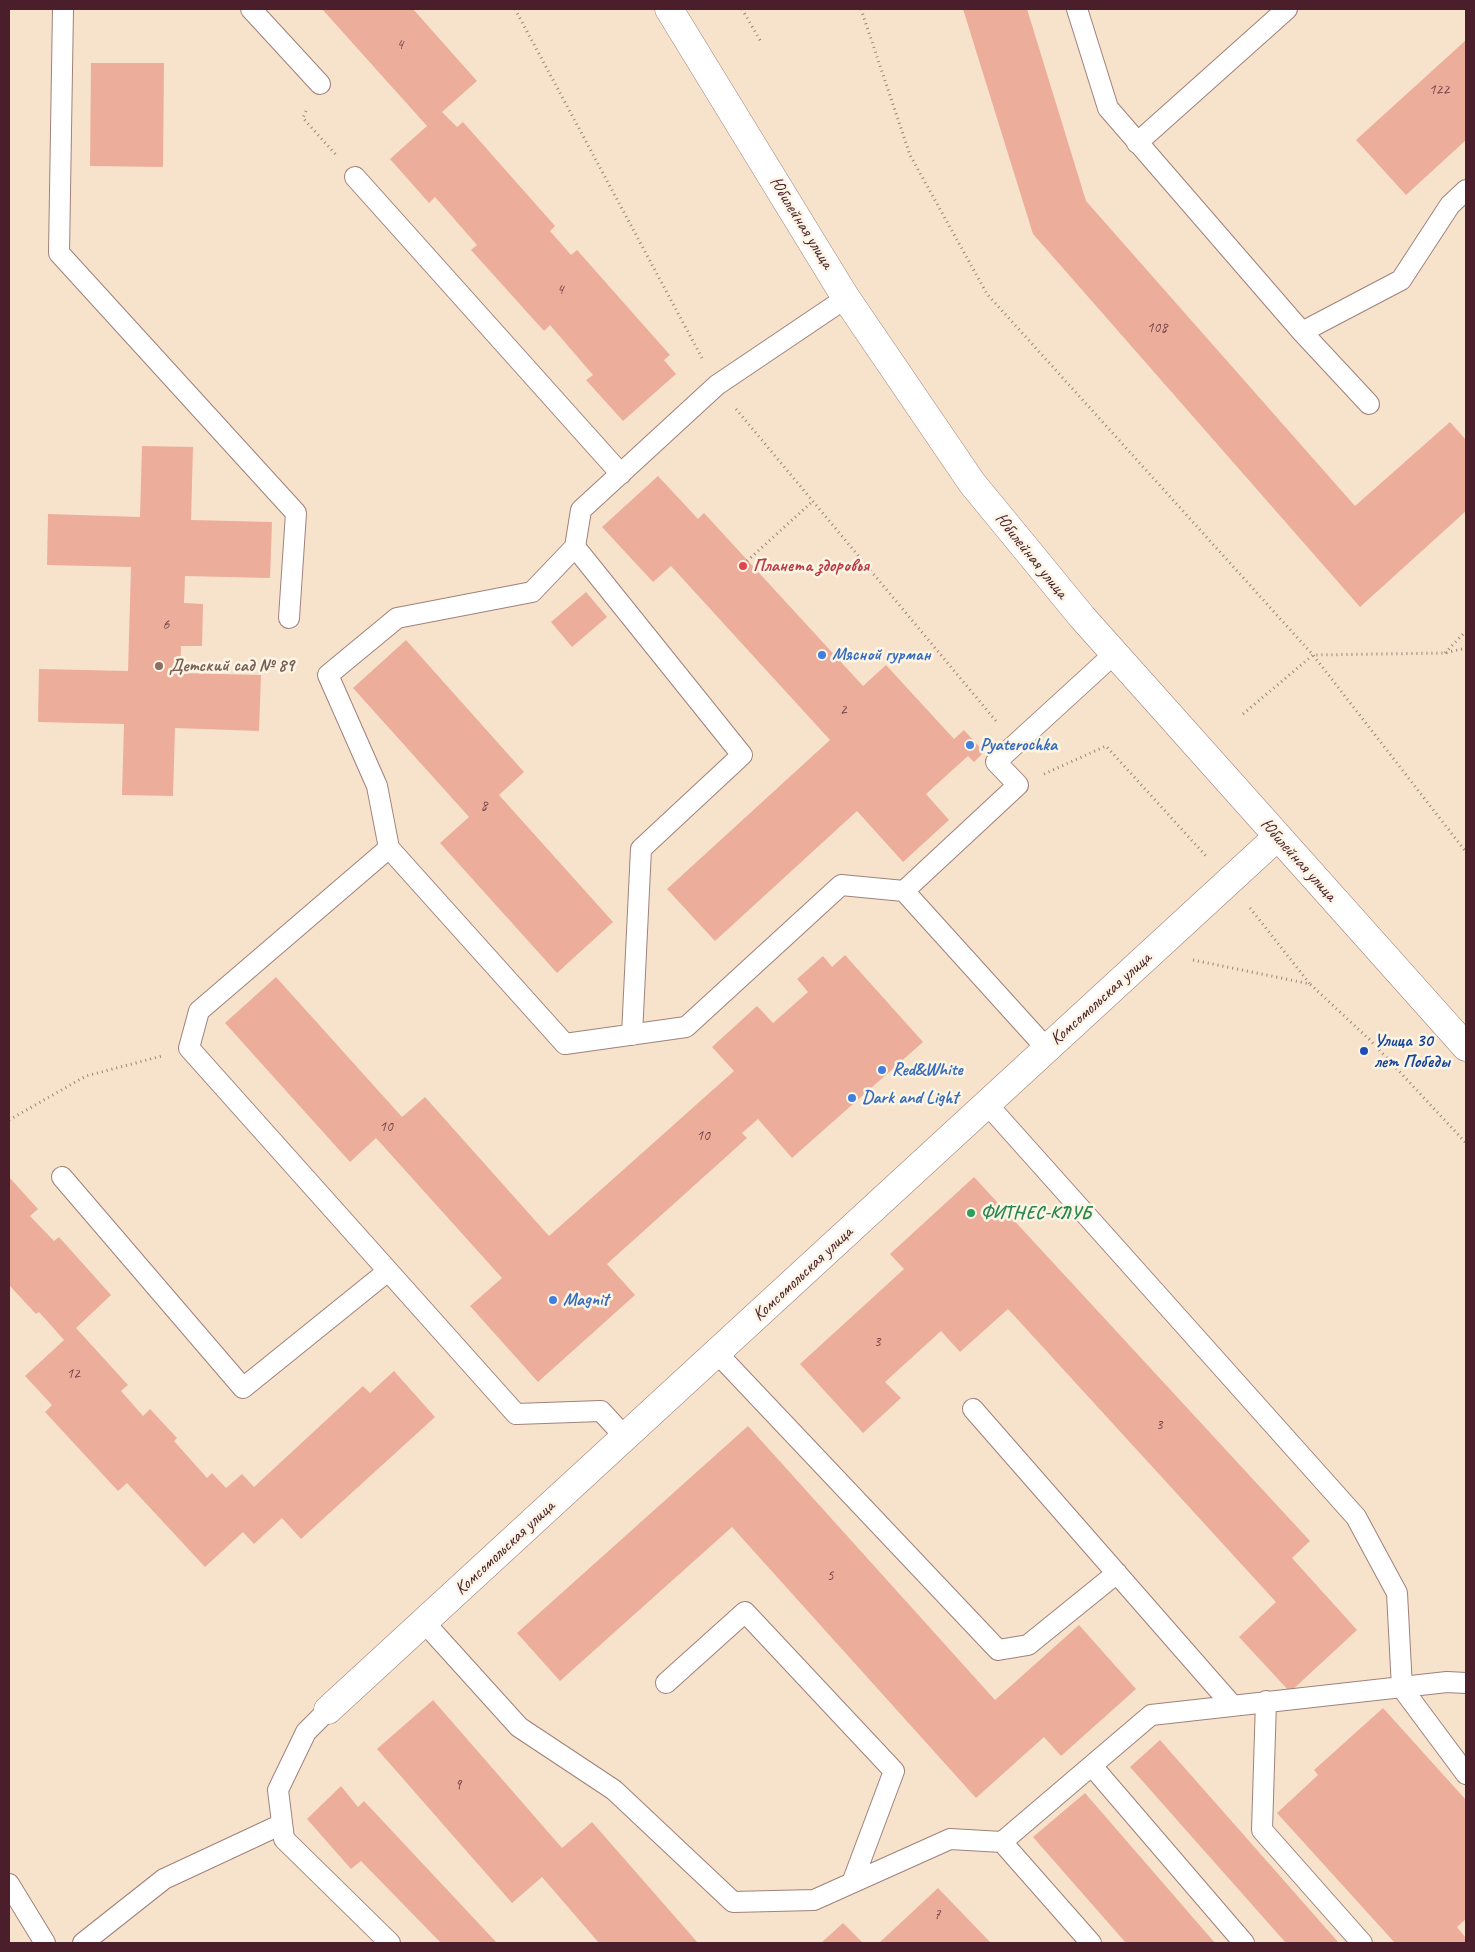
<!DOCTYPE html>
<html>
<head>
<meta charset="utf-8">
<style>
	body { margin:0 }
	#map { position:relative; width:1475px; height:1952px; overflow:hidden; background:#f7e3cb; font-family:Caveat,sans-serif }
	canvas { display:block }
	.frame { position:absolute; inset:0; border:10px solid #4a1f2b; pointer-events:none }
</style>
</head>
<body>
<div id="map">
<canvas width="1475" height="1952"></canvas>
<div class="frame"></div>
</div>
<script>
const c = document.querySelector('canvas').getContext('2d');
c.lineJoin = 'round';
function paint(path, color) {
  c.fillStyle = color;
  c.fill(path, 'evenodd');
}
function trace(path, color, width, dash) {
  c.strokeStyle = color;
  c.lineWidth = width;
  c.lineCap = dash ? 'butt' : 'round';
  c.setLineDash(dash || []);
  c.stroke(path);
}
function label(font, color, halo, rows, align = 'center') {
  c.font = font + ' Caveat,sans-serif';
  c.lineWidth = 5;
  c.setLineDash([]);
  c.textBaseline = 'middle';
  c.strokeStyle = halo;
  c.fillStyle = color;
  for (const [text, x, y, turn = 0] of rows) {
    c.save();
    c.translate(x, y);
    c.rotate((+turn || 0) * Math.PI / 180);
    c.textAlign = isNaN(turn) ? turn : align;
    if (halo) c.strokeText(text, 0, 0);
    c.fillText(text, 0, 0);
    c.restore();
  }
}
paint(new Path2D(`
	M322,9H413L477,81L442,112L457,127L463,122L555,226L550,231L571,255L577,250L670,355L664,360L676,374L623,421L586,380L593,375L550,325L544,331L471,250L477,245L435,197L429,203L390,159L427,126Z
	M963,9H1027L1086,201L1355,506L1450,422L1466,440V511L1360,607L1033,234Z
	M1466,40V140L1406,195L1356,140Z
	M91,63H164L163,167L90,166Z
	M142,446L193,447L191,520L272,522L270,578L185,576L184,603L203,604L202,646H181L180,673L261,675L259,731L175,728L173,796L122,795L124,724L38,722L39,669L128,671L131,567L47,565L48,514L140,517Z
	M658,476L698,519L704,513L863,686L886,665L954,739L964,730L984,752L974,762L968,756L926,794L949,820L903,862L857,811L715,941L667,889L830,740L671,566L653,582L602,527Z
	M586,592L607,617L572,647L551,622Z
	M406,640L524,772L499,795L613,922L557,973L440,843L469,817L353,688Z
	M845,955L923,1042L792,1158L758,1119L742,1133L747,1138L607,1264L635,1295L538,1382L470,1306L502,1278L376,1138L350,1162L225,1023L276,977L402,1117L425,1097L549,1236L734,1071L712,1047L757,1006L773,1023L808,992L797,979L823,956L832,967Z
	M9,1177L38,1209L30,1216L54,1241L59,1237L111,1295L76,1328L128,1385L121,1391L143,1416L150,1409L177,1438L174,1441L207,1478L212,1473L226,1488L242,1474L254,1487L363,1386L370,1393L394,1371L435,1417L301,1539L282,1518L254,1544L243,1532L205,1567L127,1483L118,1491L45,1412L52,1405L25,1376L64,1340L39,1312L36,1314L9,1285Z
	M974,1177L1310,1541L1292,1558L1357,1630L1290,1692L1239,1637L1276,1602L1008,1309L960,1352L941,1331L885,1382L901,1398L863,1433L800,1364L904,1269L890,1254Z
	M748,1426L995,1700L1079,1625L1136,1689L1061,1756L1044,1737L976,1798L732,1527L560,1681L517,1633Z
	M433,1700L562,1848L592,1822L698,1943H599L542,1877L512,1903L377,1749Z
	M1383,1708L1466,1800V1919L1457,1927L1466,1938V1943H1395L1277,1813L1318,1775L1314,1770Z
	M1160,1740L1339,1943H1286L1130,1767Z
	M341,1786L358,1807L364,1801L497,1943H441L361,1861L351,1869L307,1819Z
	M1085,1793L1215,1943H1126L1033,1837Z
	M938,1888L991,1943H879Z
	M843,1923L863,1943H821Z`), '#edad9b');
const service = new Path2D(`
	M63,9L59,253L296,513L289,618
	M251,9L320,84
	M1077,9L1108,108L1302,332L1369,404
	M1137,143L1287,9
	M355,177L621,474
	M846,298L717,385L581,510L575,547L532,592L397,618L328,675L377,786L389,848L565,1044L686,1027L841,885L904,891L1047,1049
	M1302,332L1401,280L1450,205L1466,190
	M575,547L742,755L641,849L632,1035
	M389,848L199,1011L189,1048L516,1414L601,1411L625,1437
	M904,891L1018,785L996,762L1114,654
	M987,1104L1356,1517L1397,1593L1402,1688L1466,1774
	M62,1177L243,1388L388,1271
	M717,1353L998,1650L1028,1645L1117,1573
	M973,1409L1232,1705
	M424,1622L519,1727L614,1790L733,1902L814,1900L950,1839L1002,1842
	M666,1683L745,1612L894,1771L852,1883
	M1266,1701L1262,1830L1362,1943
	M328,1710L306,1732L278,1790L284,1839L390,1943
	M1092,1766L1244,1943
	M9,1884L45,1943
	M83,1943L164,1879L282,1824
	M1091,1943L1002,1842L1151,1715L1447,1682L1466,1683`);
const minor = new Path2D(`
	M328,1710L1277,837`);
const primary = new Path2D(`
	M669,9L846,298L972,483L1082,617L1466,1047`);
trace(service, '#a0817b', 22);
trace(minor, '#a0817b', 29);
trace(primary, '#a0817b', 29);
trace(new Path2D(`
	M515,9L702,358
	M742,9L761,42
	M861,9L910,155L987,294L1313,655L1466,852
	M306,111L303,118L337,156
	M736,409L996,721
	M747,561L813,501
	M1445,653L1466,631
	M1243,714L1313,655L1445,653L1466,648
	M1044,774L1106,746L1206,856
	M1250,908L1310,984
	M1193,960L1310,984L1370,1040L1466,1143
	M9,1120L86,1076L162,1056`), '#a0817b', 3, [1, 4]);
trace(service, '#fff', 20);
trace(minor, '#fff', 28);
trace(primary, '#fff', 28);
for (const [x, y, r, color] of [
	[743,566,5,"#e0444e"],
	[822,655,5,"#3f7fe0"],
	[159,666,5,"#8d6e63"],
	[970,745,5,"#3f7fe0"],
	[1364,1051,5,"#1a4fb4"],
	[882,1070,5,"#3f7fe0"],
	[852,1098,5,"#3f7fe0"],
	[971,1213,5,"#2e9e5b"],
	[553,1300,5,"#3f7fe0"]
]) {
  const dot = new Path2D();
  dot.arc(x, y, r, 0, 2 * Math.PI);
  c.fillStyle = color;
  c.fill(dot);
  trace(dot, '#fcf5e5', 2);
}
label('15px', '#734247', null, [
	["4",400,45],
	["122",1439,90],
	["4",560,290],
	["108",1157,328],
	["6",166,625],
	["2",843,710],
	["8",484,806],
	["10",386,1127],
	["10",703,1136],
	["3",877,1342],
	["12",73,1374],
	["3",1159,1425],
	["5",830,1576],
	["9",458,1785],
	["7",937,1915]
]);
label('18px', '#4a1f2b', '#fcf5e5', [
	["Юбилейная улица",801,223,58],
	["Юбилейная улица",1031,556,51],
	["Юбилейная улица",1298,860,48],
	["Комсомольская улица",1101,999,-42],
	["Комсомольская улица",803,1274,-43],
	["Комсомольская улица",505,1548,-43]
]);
label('bold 18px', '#be3a42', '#fcf5e5', [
	["Планета здоровья",753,566]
], 'left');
label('bold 18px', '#366cbe', '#fcf5e5', [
	["Мясной гурман",832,655],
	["Pyaterochka",980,745],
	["Red&White",892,1070],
	["Dark and Light",862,1098],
	["Magnit",563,1300]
], 'left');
label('bold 18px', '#785e54', '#fcf5e5', [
	["Детский сад № 89",169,666]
], 'left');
label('bold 18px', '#164399', '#fcf5e5', [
	["Улица 30",1374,1041],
	["лет Победы",1374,1062]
], 'left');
label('bold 18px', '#27864d', '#fcf5e5', [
	["ФИТНЕС-КЛУБ",981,1213]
], 'left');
</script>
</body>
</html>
